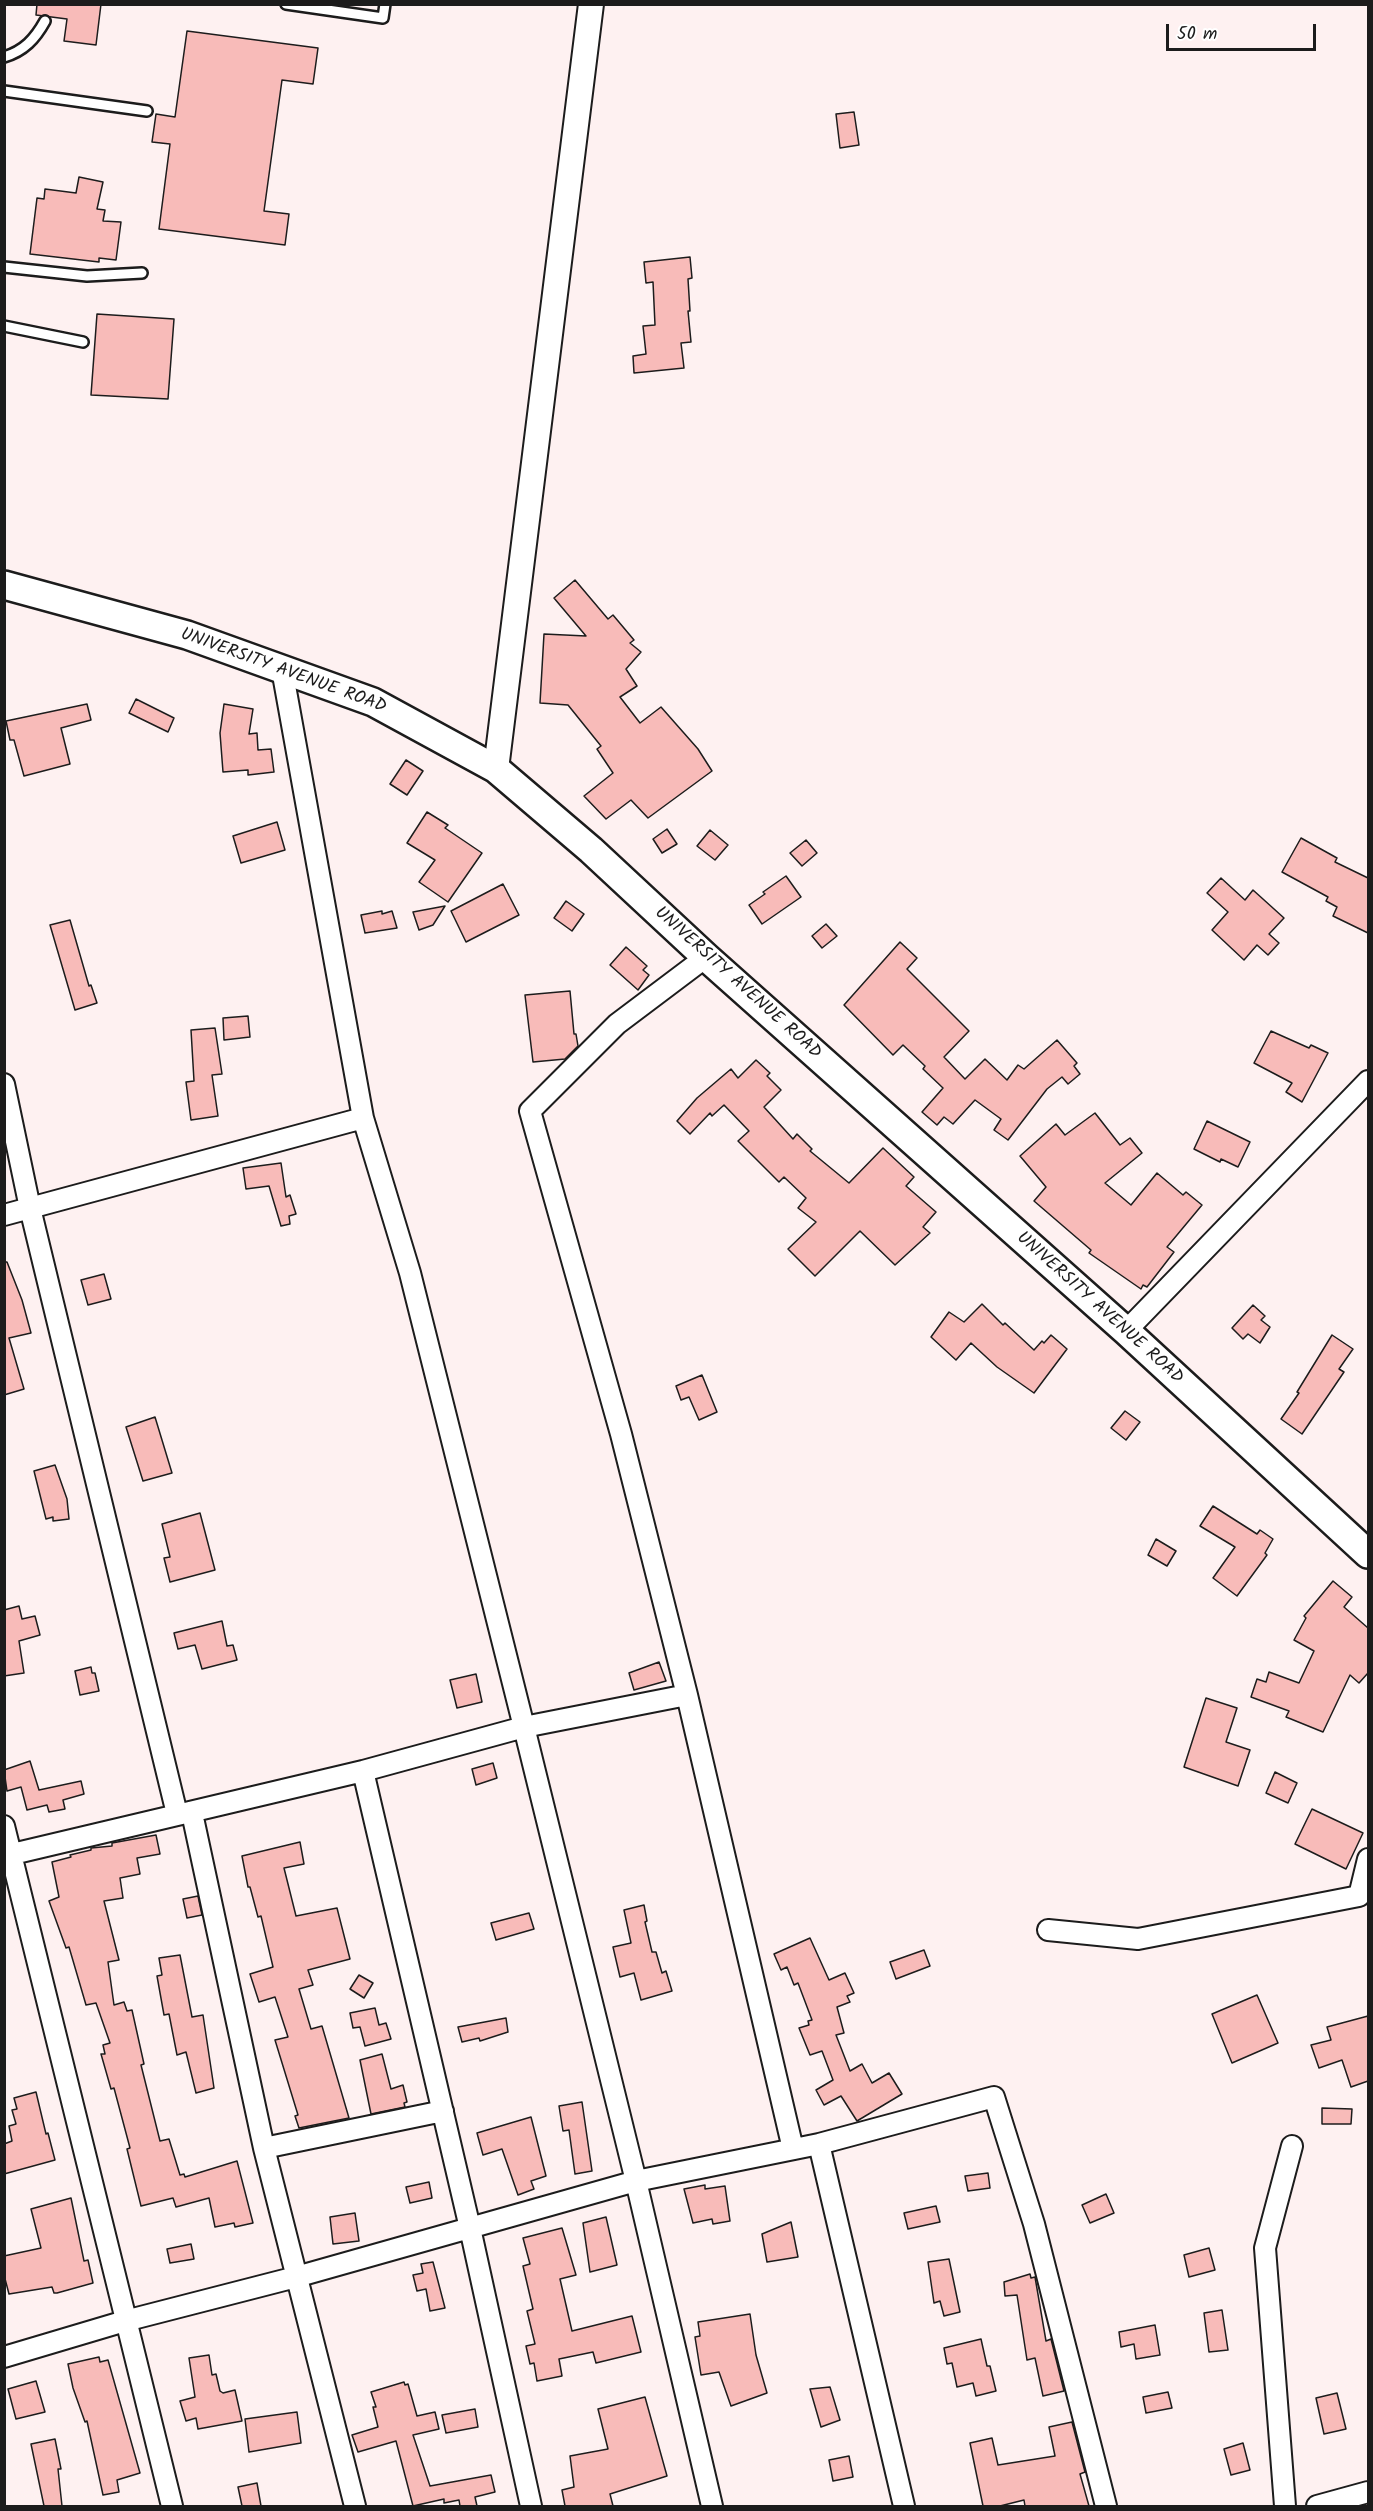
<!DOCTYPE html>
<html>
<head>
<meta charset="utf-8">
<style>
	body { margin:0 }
	#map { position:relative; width:1373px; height:2511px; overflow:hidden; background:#fef1f1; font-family:Kalam,sans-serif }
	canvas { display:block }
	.frame { position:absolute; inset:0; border:6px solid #1c1c1c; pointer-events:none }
	.scale { position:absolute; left:1166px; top:24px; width:150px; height:27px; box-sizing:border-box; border:3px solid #1c1c1c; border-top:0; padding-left:8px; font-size:18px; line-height:21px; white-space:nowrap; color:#1c1c1c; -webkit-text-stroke:4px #fff; paint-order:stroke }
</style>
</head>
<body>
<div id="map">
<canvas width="1373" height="2511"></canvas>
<div class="frame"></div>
<div class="scale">50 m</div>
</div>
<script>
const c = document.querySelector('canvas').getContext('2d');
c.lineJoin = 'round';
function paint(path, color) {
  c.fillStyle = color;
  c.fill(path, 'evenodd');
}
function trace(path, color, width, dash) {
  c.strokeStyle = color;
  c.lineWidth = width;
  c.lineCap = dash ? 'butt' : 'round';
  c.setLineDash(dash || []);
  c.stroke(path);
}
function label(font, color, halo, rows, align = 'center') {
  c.font = font + ' Kalam,sans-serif';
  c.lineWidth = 5;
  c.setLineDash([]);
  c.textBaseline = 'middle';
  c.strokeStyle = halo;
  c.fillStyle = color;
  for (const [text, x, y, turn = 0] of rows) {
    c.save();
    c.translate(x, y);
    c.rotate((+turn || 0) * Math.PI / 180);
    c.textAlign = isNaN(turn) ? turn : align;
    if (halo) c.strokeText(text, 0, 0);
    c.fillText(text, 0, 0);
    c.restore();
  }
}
const building = new Path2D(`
	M37,4H101L96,45L64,41L67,19L36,15Z
	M187,31L318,48L313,84L282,80L264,211L289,214L285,245L159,229L170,144L152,142L156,114L175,117Z
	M854,112L859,145L840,148L836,114Z
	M79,177L103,182L97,209L105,210L103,221L121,222L116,260L99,258V262L30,254L37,198L44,199L45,189L76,193Z
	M690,257L692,278L688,279L690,311H688L691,342L681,343L684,368L634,373L633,356L646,354L643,326L655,325L653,282L646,283L644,262Z
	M97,314L174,319L168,399L91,395Z
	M575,580L608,619L613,615L634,640L630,643L641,652L626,669L637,686L620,697L640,723L661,707L698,749L712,771L648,818L631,800L606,819L584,796L613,773L597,749L601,746L568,705L540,703L544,634L586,636L554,598Z
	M136,699L174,718L168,732L129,713Z
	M87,704L91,720L61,728L70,764L24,776L14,740H10L6,721Z
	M224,704L253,709L249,734L257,733L258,750L271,749L274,772L248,775V770L223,772L220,733Z
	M406,760L423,771L407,795L390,784Z
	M427,812L448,825L445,828L482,853L448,902L419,882L435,860L407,843Z
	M277,822L285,850L241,863L233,836Z
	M667,829L677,844L662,853L653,839Z
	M710,830L728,845L715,860L697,846Z
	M1301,838L1337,858L1335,862L1368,878V933L1333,916L1337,907L1326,901L1328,897L1282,872Z
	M806,840L817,853L802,866L790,853Z
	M786,876L801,897L762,924L749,905L765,894L763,892Z
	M1221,878L1245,900L1253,890L1284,918L1269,934L1279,943L1268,955L1257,945L1244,960L1212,930L1228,912L1207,893Z
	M503,884L519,915L466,942L451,911Z
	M566,901L584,914L572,931L554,918Z
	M445,906L433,925L419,930L413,912Z
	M382,911V914L392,911L397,928L365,933L361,915Z
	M70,920L89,986L91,985L97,1003L75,1010L50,925Z
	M826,924L837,936L822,948L812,936Z
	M900,942L917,958L907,969L969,1031L944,1057L965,1079L985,1059L1007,1080L1018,1065L1024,1069L1057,1040L1077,1063L1074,1066L1080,1074L1068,1084L1062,1077L1047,1089L1008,1140L994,1130L1001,1119L975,1100L953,1124L944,1117L937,1125L922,1112L943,1088L923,1069L925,1066L903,1045L893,1055L844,1005Z
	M626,947L647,966L643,970L649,975L638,990L610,965Z
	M570,991L574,1034H576L578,1046L565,1059L533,1062L525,995Z
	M248,1016L250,1037L224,1040L223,1018Z
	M215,1028L222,1074L212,1075L218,1116L191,1120L186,1082L194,1081L191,1030Z
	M1271,1031L1309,1048L1311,1045L1328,1053L1302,1102L1286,1092L1292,1083L1254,1063Z
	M756,1060L770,1073L767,1076L781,1090L764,1107L793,1139L797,1134L812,1149L810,1151L849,1183L883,1148L914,1177L906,1186L936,1212L923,1227L930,1233L895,1265L860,1231L815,1276L788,1249L816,1222L798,1208L806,1198L784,1177L779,1182L738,1141L749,1131L724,1105L712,1116L710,1113L690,1134L677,1121L697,1098L731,1069L738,1078Z
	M1095,1113L1120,1145L1130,1138L1142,1153L1105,1183L1131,1205L1157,1173L1183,1195L1186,1192L1202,1205L1167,1247L1174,1252L1147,1287L1143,1285L1141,1289L1089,1253L1091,1250L1034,1201L1046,1187L1020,1156L1056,1124L1065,1135Z
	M1207,1121L1250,1142L1238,1167L1221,1159L1220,1162L1194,1149Z
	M281,1163L286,1197L290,1195L296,1214L289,1216L290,1224L281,1226L269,1186L246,1189L243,1168Z
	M4,1262H7L22,1300L31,1333L9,1338L24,1389L4,1395Z
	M104,1274L111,1299L88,1305L81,1280Z
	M982,1304L1003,1325L1005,1323L1034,1350L1042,1341L1044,1343L1051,1335L1067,1349L1034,1393L997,1367L971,1343L956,1360L931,1337L949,1312L964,1322Z
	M1253,1305L1265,1316L1261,1320L1270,1327L1260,1343L1248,1334L1243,1339L1232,1328Z
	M1332,1335L1353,1349L1339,1369L1344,1372L1302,1434L1281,1419L1299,1393L1297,1392Z
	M702,1375L717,1412L699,1420L689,1397L681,1400L676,1386Z
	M1125,1411L1140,1422L1126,1440L1111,1428Z
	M155,1417L172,1473L143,1481L126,1427Z
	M55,1465L67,1499L69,1519L53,1521V1517L46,1519L34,1471Z
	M1213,1506L1257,1534L1260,1530L1273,1539L1265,1553L1267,1555L1237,1596L1213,1578L1235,1547L1200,1526Z
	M200,1513L215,1570L170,1582L164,1558L170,1557L162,1524Z
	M1156,1539L1176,1551L1167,1566L1148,1555Z
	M1333,1581L1352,1597L1344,1607L1368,1628V1673L1359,1683L1350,1675L1323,1732L1286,1717L1289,1711L1251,1697L1257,1679L1266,1682L1269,1672L1299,1683L1314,1651L1294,1640L1306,1618L1304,1616Z
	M19,1606L22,1619L35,1616L40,1635L19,1641L24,1673L4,1676V1610Z
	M222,1621L227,1646L233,1645L237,1660L202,1669L195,1645L178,1649L174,1633Z
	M659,1662L666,1681L634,1690L629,1673Z
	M91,1667L92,1673H95L99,1691L80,1695L75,1671Z
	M476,1674L482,1702L457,1708L450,1680Z
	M1206,1698L1237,1708L1226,1742L1250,1750L1238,1786L1184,1767Z
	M30,1761L39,1790L81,1781L84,1794L63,1800L65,1809L49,1812L47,1805L27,1810L21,1787L7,1791L4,1770Z
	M493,1763L497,1778L476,1785L472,1769Z
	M1275,1772L1297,1783L1288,1803L1266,1793Z
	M1312,1809L1363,1833L1346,1869L1295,1844Z
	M156,1835L160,1854L137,1858L140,1874L120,1878L123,1898L104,1901L119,1960L108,1962L114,2005L124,2002L127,2011L132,2010L144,2064L141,2065L160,2141L169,2139L180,2175L184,2174L185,2177L237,2161L253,2223L235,2227L234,2223L215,2227L209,2198L176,2207L173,2198L141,2206L127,2149L130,2148L114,2088L111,2089L101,2054H105L103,2045L110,2043L96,2003L86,2005L69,1947L66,1948L49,1901L59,1897L52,1862L71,1857L70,1855L91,1850V1848L112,1846V1843Z
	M300,1842L304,1864L284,1868L296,1916L337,1908L350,1959L308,1970L313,1985L299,1989L311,2029L322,2026L349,2118L299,2128L295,2116L298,2115L275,2040L288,2037L275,1997L259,2002L250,1974L273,1967L261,1916L258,1917L250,1887H248L242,1856Z
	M198,1896L202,1915L187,1918L183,1899Z
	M644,1905L647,1921L645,1922L652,1952H656L662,1973L666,1971L672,1991L641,2000L634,1973L620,1977L613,1947L631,1943L624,1910Z
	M529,1913L534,1929L496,1940L491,1923Z
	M810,1938L829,1980L845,1973L854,1993L847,1996L850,2002L837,2007L844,2033L836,2035L850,2071L862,2064L872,2083L889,2073L902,2094L857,2121L841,2096L824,2105L816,2090L833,2080L822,2051L810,2055L799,2028L809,2025L808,2021L812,2020L798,1983L794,1985L787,1967L781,1970L774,1954Z
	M924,1950L930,1966L896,1979L890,1962Z
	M180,1955L192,2017L203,2015L214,2088L196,2093L186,2052L177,2055L169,2014L164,2015L157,1976L162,1975L159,1958Z
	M359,1975L373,1983L364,1998L350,1989Z
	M1257,1995L1278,2043L1232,2063L1212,2014Z
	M375,2008L379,2025L386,2023L391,2039L365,2046L360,2027L353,2028L350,2013Z
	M1368,2016V2081L1351,2087L1342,2060L1319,2068L1311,2045L1331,2040L1327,2027Z
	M506,2018L508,2032L480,2041L479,2038L462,2042L458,2027Z
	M382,2054L391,2089L403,2085L407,2102L404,2103L405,2107L371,2114L360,2060Z
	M36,2092L46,2134L48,2133L55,2160L4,2174V2144L12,2141L9,2126L16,2124L12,2110L17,2109L14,2098Z
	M582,2102L592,2171L575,2174L569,2130L563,2131L559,2106Z
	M1322,2108L1352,2109L1351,2124H1322Z
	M531,2117L546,2176L531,2181L534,2189L518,2195L502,2149L483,2155L477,2133Z
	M988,2173L990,2188L968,2191L965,2176Z
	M429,2182L432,2198L410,2203L406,2187Z
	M705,2185V2189L725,2186L730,2221L713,2224L712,2219L693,2223L684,2189Z
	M1106,2194L1114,2213L1090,2223L1082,2205Z
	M71,2198L84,2261L88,2260L93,2283L57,2293H54L52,2287L9,2294L4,2275V2256L41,2248L31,2209Z
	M936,2206L940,2222L908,2229L904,2213Z
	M355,2213L359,2241L333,2244L330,2217Z
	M606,2217L617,2265L590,2272L583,2223Z
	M791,2222L798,2257L767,2262L762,2234Z
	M562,2228L576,2275L560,2279L572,2331L632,2316L641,2352L596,2363L593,2352L559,2359L562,2376L537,2381L534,2363L530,2364L526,2346L535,2344L527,2311L533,2309L523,2266L530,2264L523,2238Z
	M191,2244L194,2259L170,2263L167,2249Z
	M1209,2248L1215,2270L1189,2277L1184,2255Z
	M949,2259L960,2312L944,2316L940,2301L934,2303L928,2262Z
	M433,2262L445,2308L430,2311L426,2289L417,2291L413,2275L423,2273L421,2264Z
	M1030,2274L1031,2278L1035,2277L1046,2341L1051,2339L1064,2391L1043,2396L1035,2358L1027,2360L1017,2295L1005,2296L1004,2282Z
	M1222,2310L1228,2350L1209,2352L1204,2313Z
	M750,2314L756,2355L767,2393L731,2406L719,2372L701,2375L695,2337L700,2336L698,2322Z
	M1155,2325L1160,2355L1136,2359L1134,2344L1121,2347L1119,2332Z
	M981,2339L987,2366H990L996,2391L976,2396L973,2383L957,2387L952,2363L947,2364L944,2348Z
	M209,2355L212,2375L216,2374L220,2391L223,2393L235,2390L242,2421L198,2429L196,2418L186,2421L180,2401L195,2397L189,2358Z
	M99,2357L100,2362L108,2360L140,2473L117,2480L119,2492L103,2495L87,2421L85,2422L73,2388L68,2364Z
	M36,2381L45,2412L16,2419L8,2389Z
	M404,2382L405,2385L408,2384L417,2416L435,2412L439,2429L413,2435L430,2486L491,2475L495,2492L475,2497L477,2506H460L459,2500L444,2503V2499L413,2506L396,2441L358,2452L352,2435L378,2427L373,2407H376L371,2392Z
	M830,2387L840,2420L821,2427L810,2389Z
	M1168,2392L1172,2408L1146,2413L1143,2397Z
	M1337,2393L1346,2429L1324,2434L1316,2398Z
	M645,2397L667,2476L610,2494L613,2506H565L562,2490L574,2487L570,2456L608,2449L598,2409Z
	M475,2409L478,2427L446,2433L442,2415Z
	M297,2412L301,2443L249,2452L245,2419Z
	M1072,2422L1085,2472L1080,2474L1089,2506H1025L1024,2500L1000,2506H983L970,2443L992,2438L998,2465L1055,2456L1049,2427Z
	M55,2439L61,2469H58L62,2506H44L31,2444Z
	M1243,2443L1250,2470L1231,2475L1224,2449Z
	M849,2456L853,2477L833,2481L829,2460Z
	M257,2483L261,2506H242L238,2487Z`);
paint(building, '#f8bbb9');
trace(building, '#1c1c1c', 1.5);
const service = new Path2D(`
	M286,4L383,18L385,4
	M4,57C24,51 35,39 45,21
	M4,91L147,111
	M4,267L87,276L142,273
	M4,326L83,342`);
const minor = new Path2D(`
	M282,669L363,1118L410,1273L524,1727L636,2181L712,2506
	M706,957L617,1024L530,1111L621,1434L687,1695L793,2149
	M4,1084L30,1208L177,1814
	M4,1215L363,1118
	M1126,1331L1368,1081
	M363,1771L470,2228L531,2506
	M192,1813L264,2148L355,2506
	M4,1826L172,2506
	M4,1856L363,1771L524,1727L687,1695
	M1048,1930L1138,1939L1359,1896L1368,1859
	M819,2144L904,2506
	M264,2148L443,2111
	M4,2357L125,2321L296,2277L636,2181L819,2144L994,2097L1034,2224L1106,2506
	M1285,2506L1265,2248L1292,2146
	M1317,2506L1368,2492`);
const tertiary = new Path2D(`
	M496,769L591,4`);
const secondary = new Path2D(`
	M4,585L187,635L373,702L496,769L591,850L706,957L1126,1331L1368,1554`);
trace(service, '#1c1c1c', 14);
trace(minor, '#1c1c1c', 24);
trace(tertiary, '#1c1c1c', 28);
trace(secondary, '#1c1c1c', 32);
trace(service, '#fff', 9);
trace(minor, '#fff', 20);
trace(tertiary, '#fff', 24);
trace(secondary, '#fff', 27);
label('18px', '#1c1c1c', '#fff', [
	["UNIVERSITY AVENUE ROAD",283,672,20],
	["UNIVERSITY AVENUE ROAD",737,984,42],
	["UNIVERSITY AVENUE ROAD",1099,1309,42]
]);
</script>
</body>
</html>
